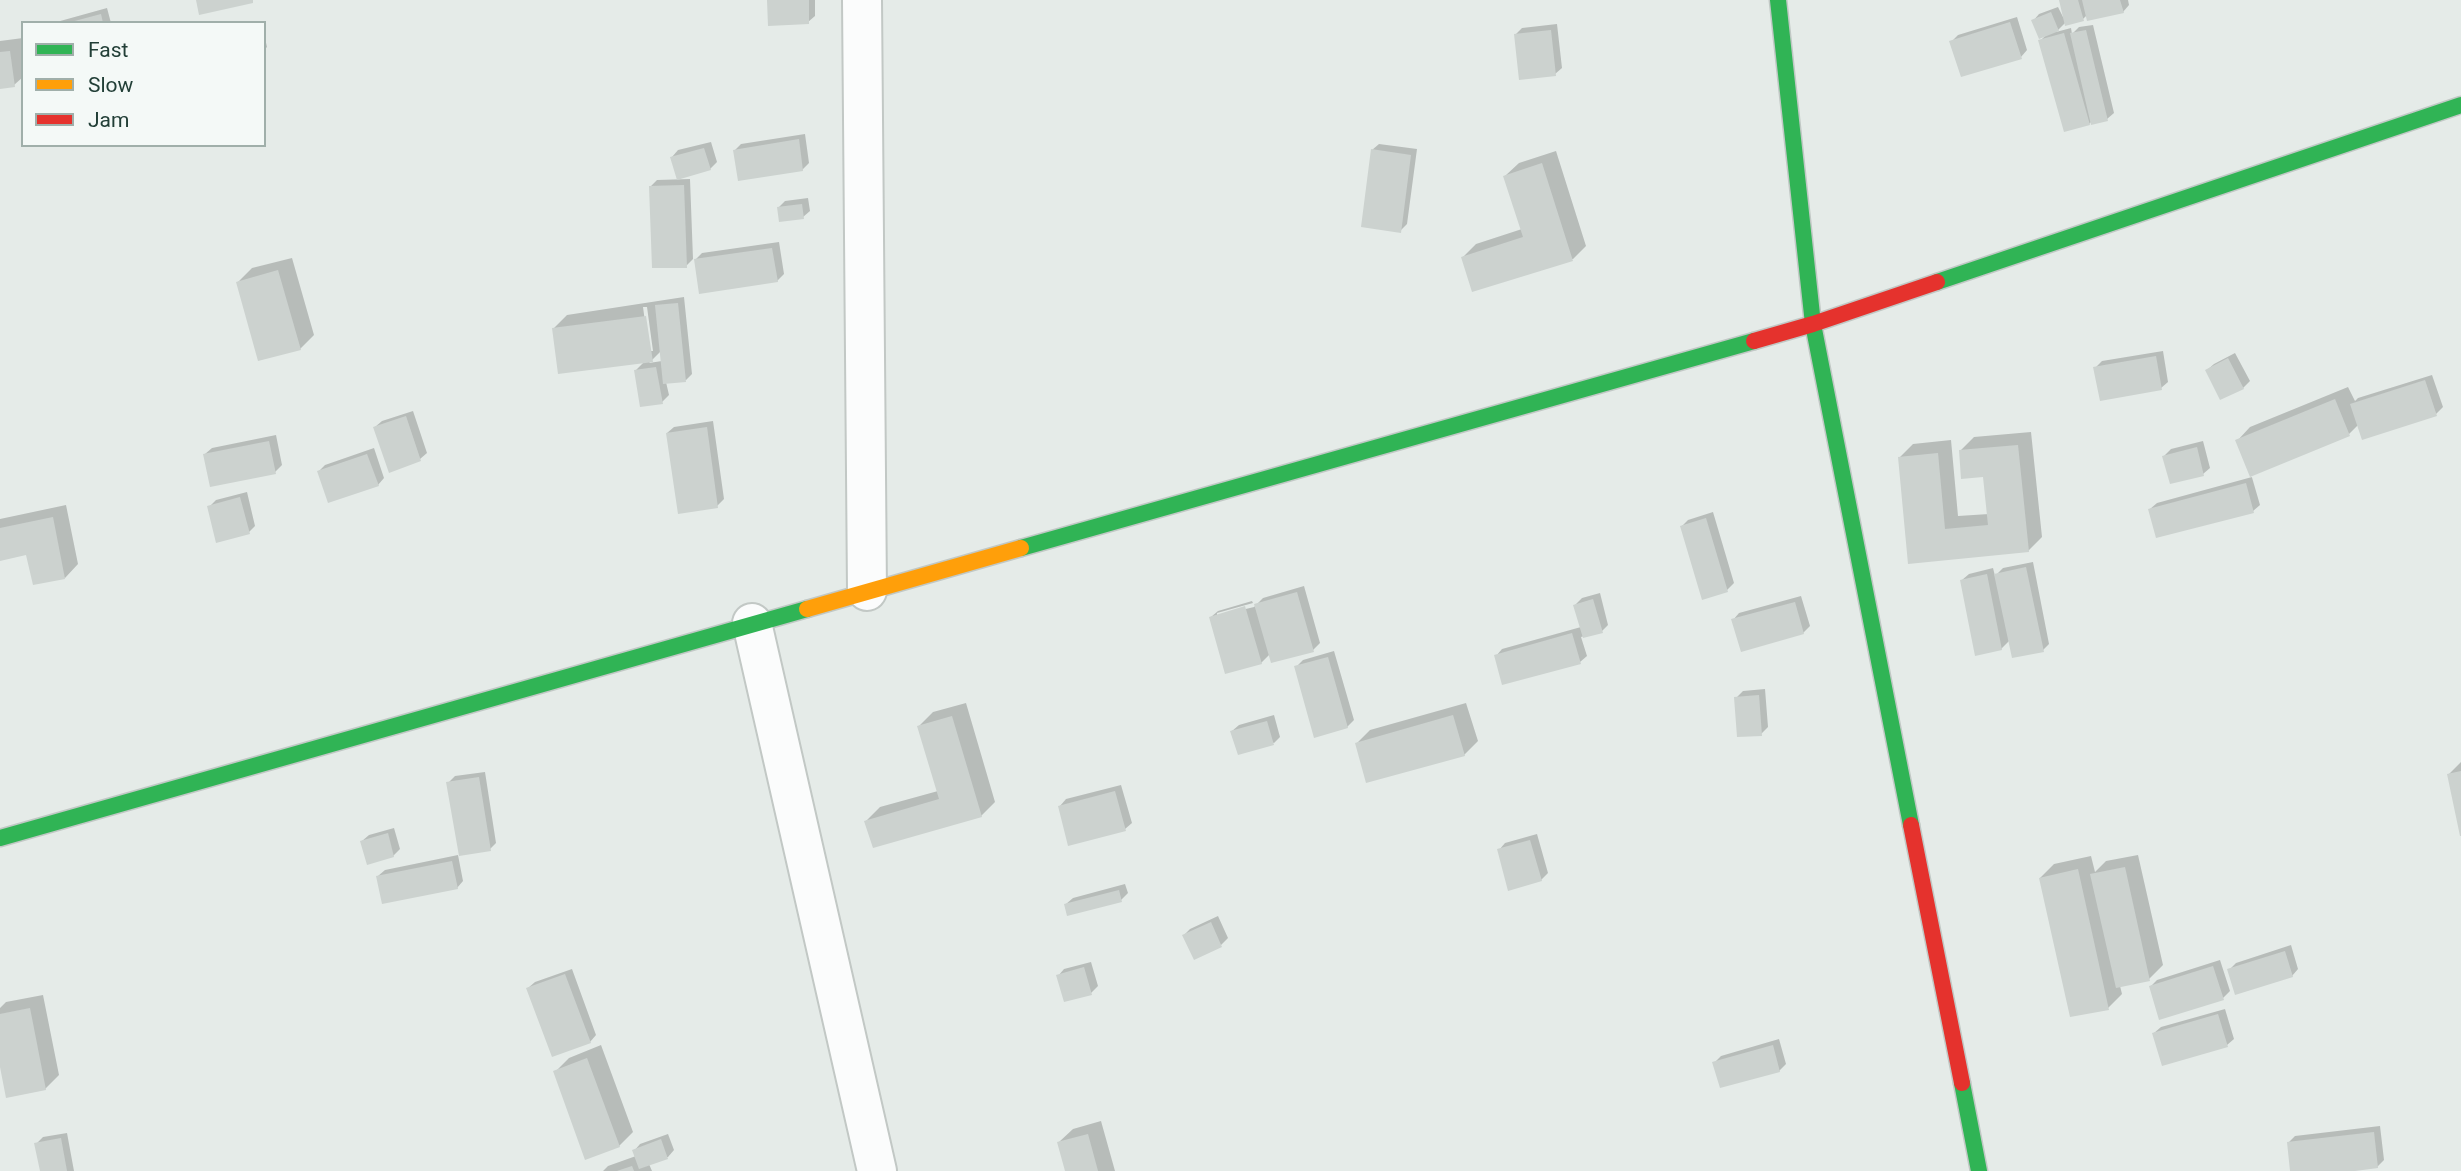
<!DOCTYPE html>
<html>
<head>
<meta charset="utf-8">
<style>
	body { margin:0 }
	#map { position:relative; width:2461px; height:1171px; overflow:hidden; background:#e5ebe8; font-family:Roboto,sans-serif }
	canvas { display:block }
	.legend { position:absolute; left:21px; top:21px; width:245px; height:126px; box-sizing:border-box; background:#f4f9f7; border:2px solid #a0afaa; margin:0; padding:9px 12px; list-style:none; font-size:21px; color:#223f37 }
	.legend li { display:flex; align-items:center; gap:14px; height:35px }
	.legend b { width:35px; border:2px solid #a0afaa }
</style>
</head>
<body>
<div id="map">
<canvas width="2461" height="1171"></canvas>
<ul class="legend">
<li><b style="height:9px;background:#30b455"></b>Fast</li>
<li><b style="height:9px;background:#ff9f0a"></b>Slow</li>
<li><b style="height:9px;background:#e5322d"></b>Jam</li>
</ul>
</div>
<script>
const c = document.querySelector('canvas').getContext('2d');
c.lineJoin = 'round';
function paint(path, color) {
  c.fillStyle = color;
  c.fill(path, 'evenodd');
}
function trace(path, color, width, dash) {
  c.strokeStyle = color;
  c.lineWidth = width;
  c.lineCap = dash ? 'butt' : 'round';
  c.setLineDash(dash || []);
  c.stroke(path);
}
paint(new Path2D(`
	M769,0H815V16L808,22Z
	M2060,0H2128L2129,5L2123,12L2087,15L2083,19L2066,22L2056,32L2071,28L2072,34L2079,27L2093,25L2114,113L2107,119L2092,121L2089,124L2040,41L2047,34L2033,21L2039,14L2058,7L2063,17H2065Z
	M107,8L111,23H53Z
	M2017,17L2027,50L2021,57L1951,42L1958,35Z
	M1557,24L1562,68L1555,74L1515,35L1522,28Z
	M264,34L267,47L264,50Z
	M23,38V77L14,85L0,87V41Z
	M805,134L809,163L802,170L735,150L741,144Z
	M711,142L717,162L710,169L672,157L678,150Z
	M1379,144L1417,149L1407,224L1400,231L1372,150Z
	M1556,151L1586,246L1573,259L1463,257L1476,244L1522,229L1505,176L1519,163Z
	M690,179L693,259L686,266L651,186L657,180Z
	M808,198L810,211L803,217L778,208L785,201Z
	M779,242L784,274L777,281L696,259L702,253Z
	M292,258L314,335L300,349L238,282L252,268Z
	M684,297L692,374L686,380L666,382L669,395L662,402L636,370L645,361L554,328L567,315ZM643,307H647L653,351H649ZM661,351L662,361L649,363Z
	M2163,351L2168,382L2161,388L2095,368L2102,361Z
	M2235,353L2250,381L2243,388L2221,398L2207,370L2214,364Z
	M2432,375L2443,407L2436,414L2359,424L2349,434L2251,474L2260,505L2253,511L2150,509L2157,503L2252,477L2237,441L2250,427L2348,387L2355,401L2358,398Z
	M413,411L427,453L420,459L375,427L382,421Z
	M713,421L724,499L717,506L667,433L674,427Z
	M2031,432L2042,537L2028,551L1909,562L1899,458L1913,444L1951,440L1958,516L1989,514L1985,475L1960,451L1974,437Z
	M276,435L282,465L275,472L205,454L212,448Z
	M2203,441L2210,468L2203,474L2164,456L2171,449Z
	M374,448L384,478L378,485L319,471L325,465Z
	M247,492L255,526L249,532L209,507L216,500Z
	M66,505L78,564L65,578L28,553L0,559V519Z
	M1713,512L1734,583L1727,590L1703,597L1682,526L1688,520Z
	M2033,562L2049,644L2043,650L2010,640L2001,649L1962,580L1969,574L1993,568L1995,576L2003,568Z
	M1304,586L1320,643L1313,650L1270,654L1261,663L1211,617L1218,611L1252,601L1253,603L1217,613V616L1254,607L1263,598Z
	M1600,593L1608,625L1602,631L1581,637L1587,656L1580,662L1496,656L1502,649L1581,627L1575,605L1582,598Z
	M1801,596L1810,626L1803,633L1733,620L1739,613Z
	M1334,651L1354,720L1347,727L1296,667L1303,660Z
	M1765,689L1768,727L1761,734L1736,698L1743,691Z
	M966,703L995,802L981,816L866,821L880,807L938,791L919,726L933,712Z
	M1466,703L1478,741L1464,755L1357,743L1370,730Z
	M1274,715L1280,737L1274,743L1232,731L1239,725Z
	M2461,762V833L2449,774Z
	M485,772L496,843L490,849L448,783L455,776Z
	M1121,785L1132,823L1125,829L1060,806L1066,799Z
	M394,828L400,849L393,856L362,841L369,835Z
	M1537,834L1548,873L1541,880L1499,850L1505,843Z
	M458,855L463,881L457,888L378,876L385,870Z
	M2138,855L2163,965L2149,979L2120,986L2122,994L2108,1008L2040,878L2054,864L2091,856L2095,872L2106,861Z
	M1125,884L1128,893L1121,900L1066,904L1073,898Z
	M1218,916L1228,938L1221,945L1184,935L1190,929Z
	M2291,945L2298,969L2292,976L2229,970L2236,963Z
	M2220,960L2230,991L2223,998L2151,986L2157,980Z
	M1091,962L1098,986L1091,993L1058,976L1064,969Z
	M572,969L596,1035L590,1042L528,988L535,982Z
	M43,995L59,1075L45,1089L0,1058V1008L6,1002Z
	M2225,1009L2234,1039L2227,1045L2154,1033L2161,1027Z
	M1779,1039L1786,1064L1779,1071L1714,1063L1721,1056Z
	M601,1045L633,1132L619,1146L555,1072L569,1058Z
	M1101,1121L1115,1171H1067L1059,1142L1073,1129Z
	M2380,1126L2384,1160L2377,1167L2341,1171H2291L2288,1143L2295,1136Z
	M67,1133L74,1171H42L36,1144L43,1137Z
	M668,1134L674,1150L668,1157L649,1164L652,1171H603L608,1166L636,1156L634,1151L640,1144Z`), '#0003');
paint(new Path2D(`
	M196,0H253V3L199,15Z
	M767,0H809V24L768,26Z
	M2059,0H2078L2084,21L2065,26Z
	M2082,0H2120L2124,13L2087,21Z
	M2051,12L2059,31L2039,39L2031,20Z
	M101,14L103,23H71V22Z
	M2010,22L2022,59L1961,77L1949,41Z
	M1551,30L1556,76L1519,80L1514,34Z
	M2086,30L2108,121L2091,125L2070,33Z
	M2064,33L2090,125L2064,132L2038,40Z
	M10,51L15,87L0,89V52Z
	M799,139L803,171L738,181L733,150Z
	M704,148L711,170L677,180L670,157Z
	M1371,149L1411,155L1401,233L1361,227Z
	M1542,163L1573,261L1472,292L1461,257L1523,237L1503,176Z
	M684,185L687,268H652L649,186Z
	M802,204L804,219L779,222L777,207Z
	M772,248L778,282L699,294L694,259Z
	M278,270L301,350L258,361L236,282Z
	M678,303L686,382L663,384L655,305Z
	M646,316L653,362L558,374L552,328Z
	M2156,356L2162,390L2100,401L2093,367Z
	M2228,358L2244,389L2220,400L2205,370Z
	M656,367L663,404L640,407L634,370Z
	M2425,380L2437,416L2362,440L2350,404Z
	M2335,399L2350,436L2250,477L2235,440Z
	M406,416L421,461L389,473L373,427Z
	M707,427L718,508L678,514L666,433Z
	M269,441L276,474L210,487L203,454Z
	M2018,445L2029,552L1908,564L1898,457L1938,453L1945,529L1988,525L1983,477L1961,479L1959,450Z
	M2197,447L2204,476L2170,484L2162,456Z
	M367,454L379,486L328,503L317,471Z
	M2246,483L2254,513L2156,538L2148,509Z
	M240,497L250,534L216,543L207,506Z
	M53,517L65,579L33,585L26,555L0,561V528Z
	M1706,518L1728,592L1702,600L1680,526Z
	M2026,567L2044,652L2012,658L1994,574Z
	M1987,574L2002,650L1975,656L1960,580Z
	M1297,592L1314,652L1271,663L1254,604Z
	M1593,599L1603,633L1583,638L1573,605Z
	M1795,602L1804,634L1741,652L1731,619Z
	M1245,606L1262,664L1225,674L1209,617Z
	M1572,633L1581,664L1502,685L1494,655Z
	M1328,657L1348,728L1314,738L1294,666Z
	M1759,695L1762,736L1737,737L1734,697Z
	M1453,715L1465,756L1366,783L1355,743Z
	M952,716L982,817L873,848L864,821L939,799L917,726Z
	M1267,721L1274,745L1238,755L1230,731Z
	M2461,771V836H2460L2447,774Z
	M479,777L491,851L459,856L446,782Z
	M1115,791L1126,831L1068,846L1058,806Z
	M388,833L394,857L367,865L360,841Z
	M1530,840L1542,881L1508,891L1497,849Z
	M452,861L458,889L382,904L376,876Z
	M2125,867L2150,981L2116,988L2090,874Z
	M2078,869L2109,1010L2070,1017L2039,878Z
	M1119,890L1122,902L1067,916L1064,904Z
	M1211,922L1222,947L1194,960L1182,935Z
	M2285,951L2293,977L2235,995L2227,969Z
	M2213,966L2224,1000L2159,1020L2149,986Z
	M1084,967L1092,995L1064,1002L1056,975Z
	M565,974L591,1043L552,1057L526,988Z
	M30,1008L46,1090L6,1098L0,1067V1014Z
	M2218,1014L2228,1047L2162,1066L2152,1033Z
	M1773,1045L1780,1072L1720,1088L1712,1062Z
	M587,1058L620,1147L585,1160L553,1071Z
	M2374,1132L2378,1168L2355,1171H2290L2287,1142Z
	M1088,1134L1098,1171H1065L1057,1142Z
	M61,1138L67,1171H40L34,1143Z
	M661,1139L668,1159L639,1169L632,1150Z
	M632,1166L634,1171H617Z`), '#ccd2cf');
const street = new Path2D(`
	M862,0L867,591
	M752,623L877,1171`);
const fast = new Path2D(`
	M1778,0L1813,324L1911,825
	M1937,282L2461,105
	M1021,548L1754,341
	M0,838L807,609
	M1962,1083L1979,1171`);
const slow = new Path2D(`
	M807,609L1021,548`);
const jam = new Path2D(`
	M1754,341L1813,324L1937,282
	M1911,825L1962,1083`);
trace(street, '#c2c8c5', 42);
trace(fast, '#c1c8c5', 19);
trace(slow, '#c1c8c5', 19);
trace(jam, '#c1c8c5', 19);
trace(street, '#fbfcfc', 38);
trace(fast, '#30b455', 16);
trace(slow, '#ff9f0a', 16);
trace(jam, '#e5322d', 16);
</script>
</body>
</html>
